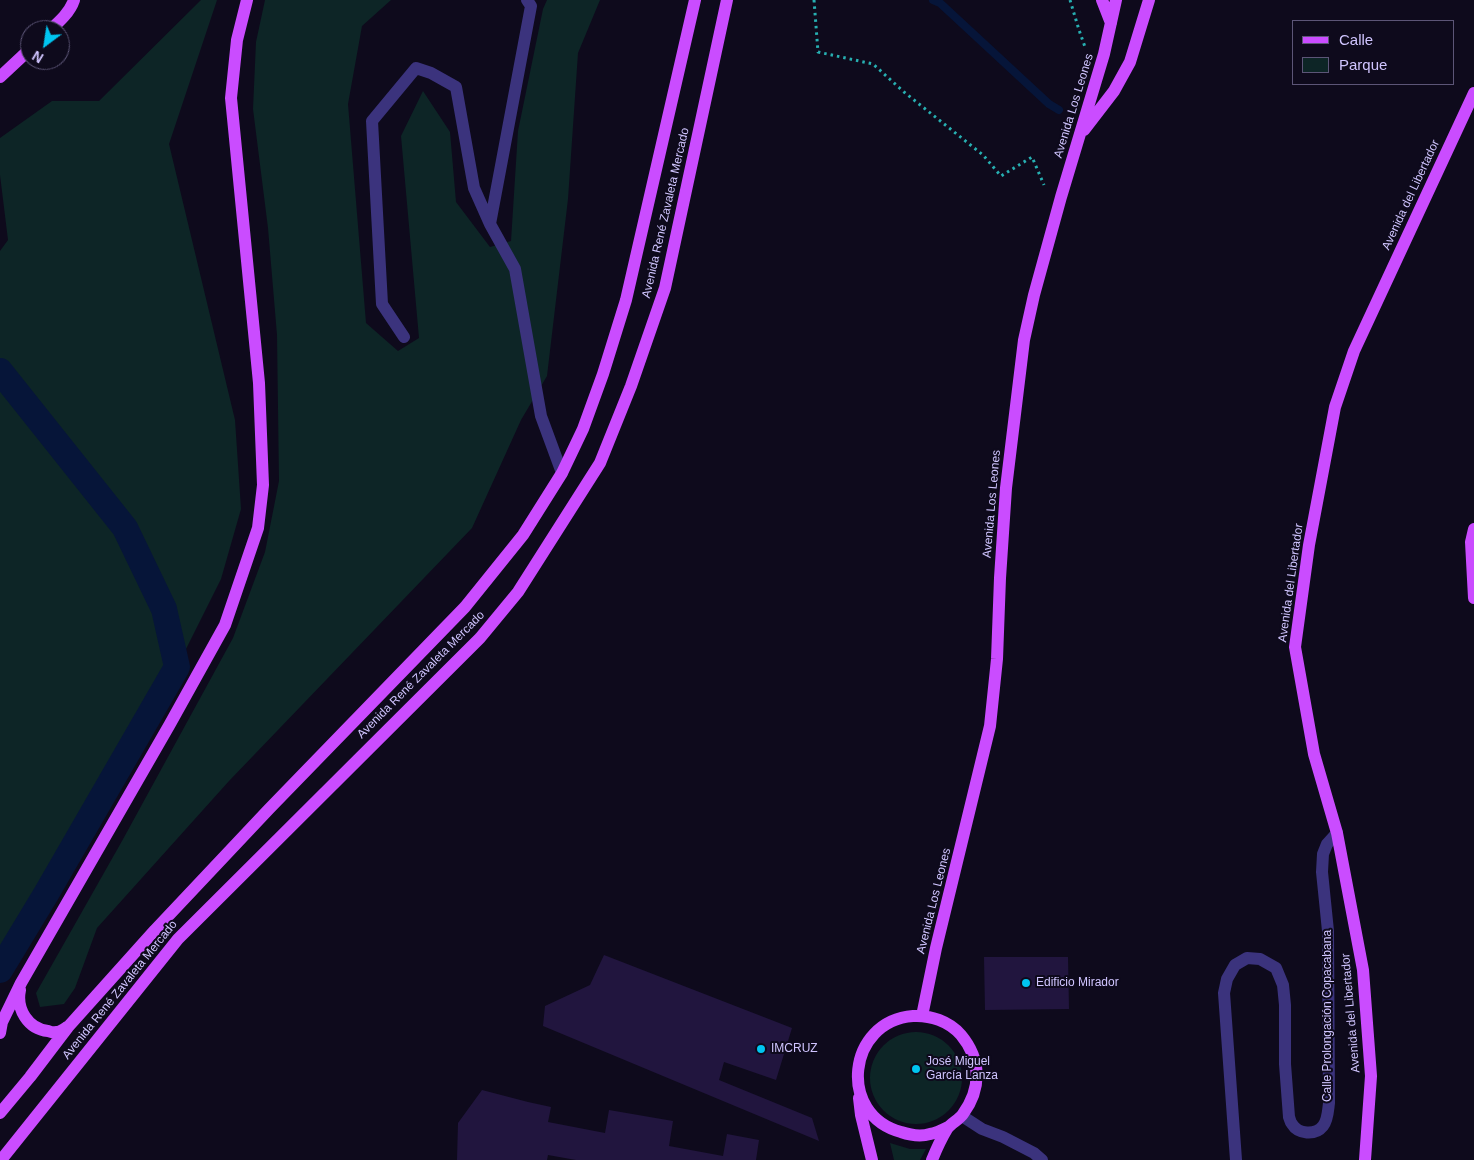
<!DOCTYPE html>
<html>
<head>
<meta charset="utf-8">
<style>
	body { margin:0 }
	#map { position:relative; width:1474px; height:1160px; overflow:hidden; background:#0e0a1c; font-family:Arial,sans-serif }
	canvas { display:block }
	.legend { position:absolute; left:1292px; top:20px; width:162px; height:65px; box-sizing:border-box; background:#0e0a1c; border:1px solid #5c5577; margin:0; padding:6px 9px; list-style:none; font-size:15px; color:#d0c5ff }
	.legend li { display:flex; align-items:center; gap:10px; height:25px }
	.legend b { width:25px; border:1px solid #5c5577 }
	.north { position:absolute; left:20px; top:20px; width:50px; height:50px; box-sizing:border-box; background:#0e0a1c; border:1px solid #5c5577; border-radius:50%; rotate:211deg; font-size:14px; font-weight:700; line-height:20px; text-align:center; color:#d0c5ff }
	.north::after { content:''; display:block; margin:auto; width:18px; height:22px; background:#00c5f0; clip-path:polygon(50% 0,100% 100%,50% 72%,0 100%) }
</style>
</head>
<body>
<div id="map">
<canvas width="1474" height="1160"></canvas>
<ul class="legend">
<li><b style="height:6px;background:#ca4cff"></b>Calle</li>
<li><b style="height:14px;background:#0d2526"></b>Parque</li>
</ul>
<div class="north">N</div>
</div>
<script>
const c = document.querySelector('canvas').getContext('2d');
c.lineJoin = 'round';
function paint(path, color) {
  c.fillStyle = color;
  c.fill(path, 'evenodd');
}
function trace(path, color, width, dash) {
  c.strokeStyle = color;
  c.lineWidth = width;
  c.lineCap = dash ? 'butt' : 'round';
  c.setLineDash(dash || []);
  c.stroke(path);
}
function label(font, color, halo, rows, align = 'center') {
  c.font = font + ' Arial,sans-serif';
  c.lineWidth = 4;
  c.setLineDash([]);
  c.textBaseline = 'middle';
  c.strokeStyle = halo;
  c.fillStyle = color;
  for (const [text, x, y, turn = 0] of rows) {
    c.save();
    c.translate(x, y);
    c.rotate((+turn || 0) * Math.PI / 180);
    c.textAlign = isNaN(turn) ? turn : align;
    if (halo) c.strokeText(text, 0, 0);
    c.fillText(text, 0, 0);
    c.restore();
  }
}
paint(new Path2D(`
	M201,0H217L169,144L235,420L241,509L221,579L177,667L46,894L0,970V251L8,240L0,175V138L52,101H99Z
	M265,0H391L362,26L348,104L366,323L398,351L419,338L401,136L423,91L450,132L456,202L490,247L511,241L518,131L543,9L547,0H600L578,53L568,199L547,376L521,420L472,528L229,781L97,928L75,988L64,1004L40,1007L36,993L122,841L233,638L265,552L279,481L277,335L268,228L253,109L256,42Z
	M870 1078a46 46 0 1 1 92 0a46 46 0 1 1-92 0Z
	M890,1143L910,1149H926L920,1160H894Z`), '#0d2526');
trace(new Path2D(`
	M933,0L940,3L1049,104L1059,110`), '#061539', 8);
trace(new Path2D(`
	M0,371L125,528L164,609L177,667L46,894L0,970`), '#061539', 26);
paint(new Path2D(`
	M604,955L792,1028L776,1080L724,1062L719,1080L812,1118L819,1141L543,1026L545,1006L590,985Z
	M984,957H1068L1069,1009L985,1010Z
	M482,1090L528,1102L551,1107L548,1122L605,1133L609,1110L673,1121L669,1146L723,1156L727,1134L759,1140L756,1160H576L548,1155L547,1160H457L458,1123Z`), '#21153e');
trace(new Path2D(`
	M814,0L818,52L873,64L904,92L983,155L1001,176L1032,157L1044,185
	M1070,0L1079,30L1085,47`), '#27afb1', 3, [2.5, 4]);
trace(new Path2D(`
	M527,0L531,6L490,224L515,269L541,416L562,473
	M404,337L382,304L372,121L416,68L431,73L456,87L474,188L490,224
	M962,1116L982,1129L1003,1137L1034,1153L1042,1160
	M1236,1160L1224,993L1227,979L1235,965L1247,958L1260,959L1276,968L1283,985L1285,1005V1064L1289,1117C1290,1119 1290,1122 1292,1124C1298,1134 1315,1136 1323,1126C1328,1120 1328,1110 1329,1103L1328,931L1322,872L1323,854L1327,844L1337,833`), '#3b337d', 12);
trace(new Path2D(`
	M1102,0L1111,23
	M50,30C60,21 70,12 74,0
	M0,77L30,49
	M1084,130L1114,91L1130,62L1149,0
	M1474,529L1471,542L1474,598
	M20,990C16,1009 28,1029 48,1031C51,1032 53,1033 56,1032C60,1032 64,1029 67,1027
	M922,1016L936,948L990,726L997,659L1000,578L1006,488L1024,340L1034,295L1061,197L1104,54L1116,0
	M0,1033L2,1022L21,983L170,724L225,625L258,528L263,485L259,383L231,98L237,40L247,0
	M859,1098L861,1115L872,1160
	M0,1113L30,1077L68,1027L155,930L269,809L465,607L523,535L562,473L583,429L603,374L626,300L695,0
	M1,1160L178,939L480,638L518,592L600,463L631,386L665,288L727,0
	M932,1160C936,1150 941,1139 947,1129C951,1123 959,1120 963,1114C982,1088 981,1059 961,1035C949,1021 930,1015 913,1016C847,1021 837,1115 901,1132C910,1135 920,1137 930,1134C936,1133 942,1130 948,1127
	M1365,1160L1371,1076L1363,970L1337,833L1314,754L1295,647L1309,545L1335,407L1354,351L1474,93`), '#ca4cff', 12);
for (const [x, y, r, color] of [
	[1026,983,5,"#00c5f0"],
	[761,1049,5,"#00c5f0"],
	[916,1069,5,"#00c5f0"]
]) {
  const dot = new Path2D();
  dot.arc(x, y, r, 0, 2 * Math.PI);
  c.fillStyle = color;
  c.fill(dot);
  trace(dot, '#0e0a1c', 2);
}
label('12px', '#d0c5ff', '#0e0a1c', [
	["Avenida Los Leones",1074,106,-73],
	["Avenida del Libertador",1411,195,-65],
	["Avenida René Zavaleta Mercado",666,213,-77],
	["Avenida Los Leones",992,504,-85],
	["Avenida del Libertador",1291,583,-82],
	["Avenida René Zavaleta Mercado",421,675,-45],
	["Avenida Los Leones",934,901,-76],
	["Avenida René Zavaleta Mercado",120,990,-51],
	["Avenida del Libertador",1351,1013,-95],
	["Calle Prolongación Copacabana",1328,1016,-90]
]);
label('12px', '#d0c5ff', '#0e0a1c', [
	["Edificio Mirador",1036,983],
	["IMCRUZ",771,1049],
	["José Miguel",926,1062],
	["García Lanza",926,1076]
], 'left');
</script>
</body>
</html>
